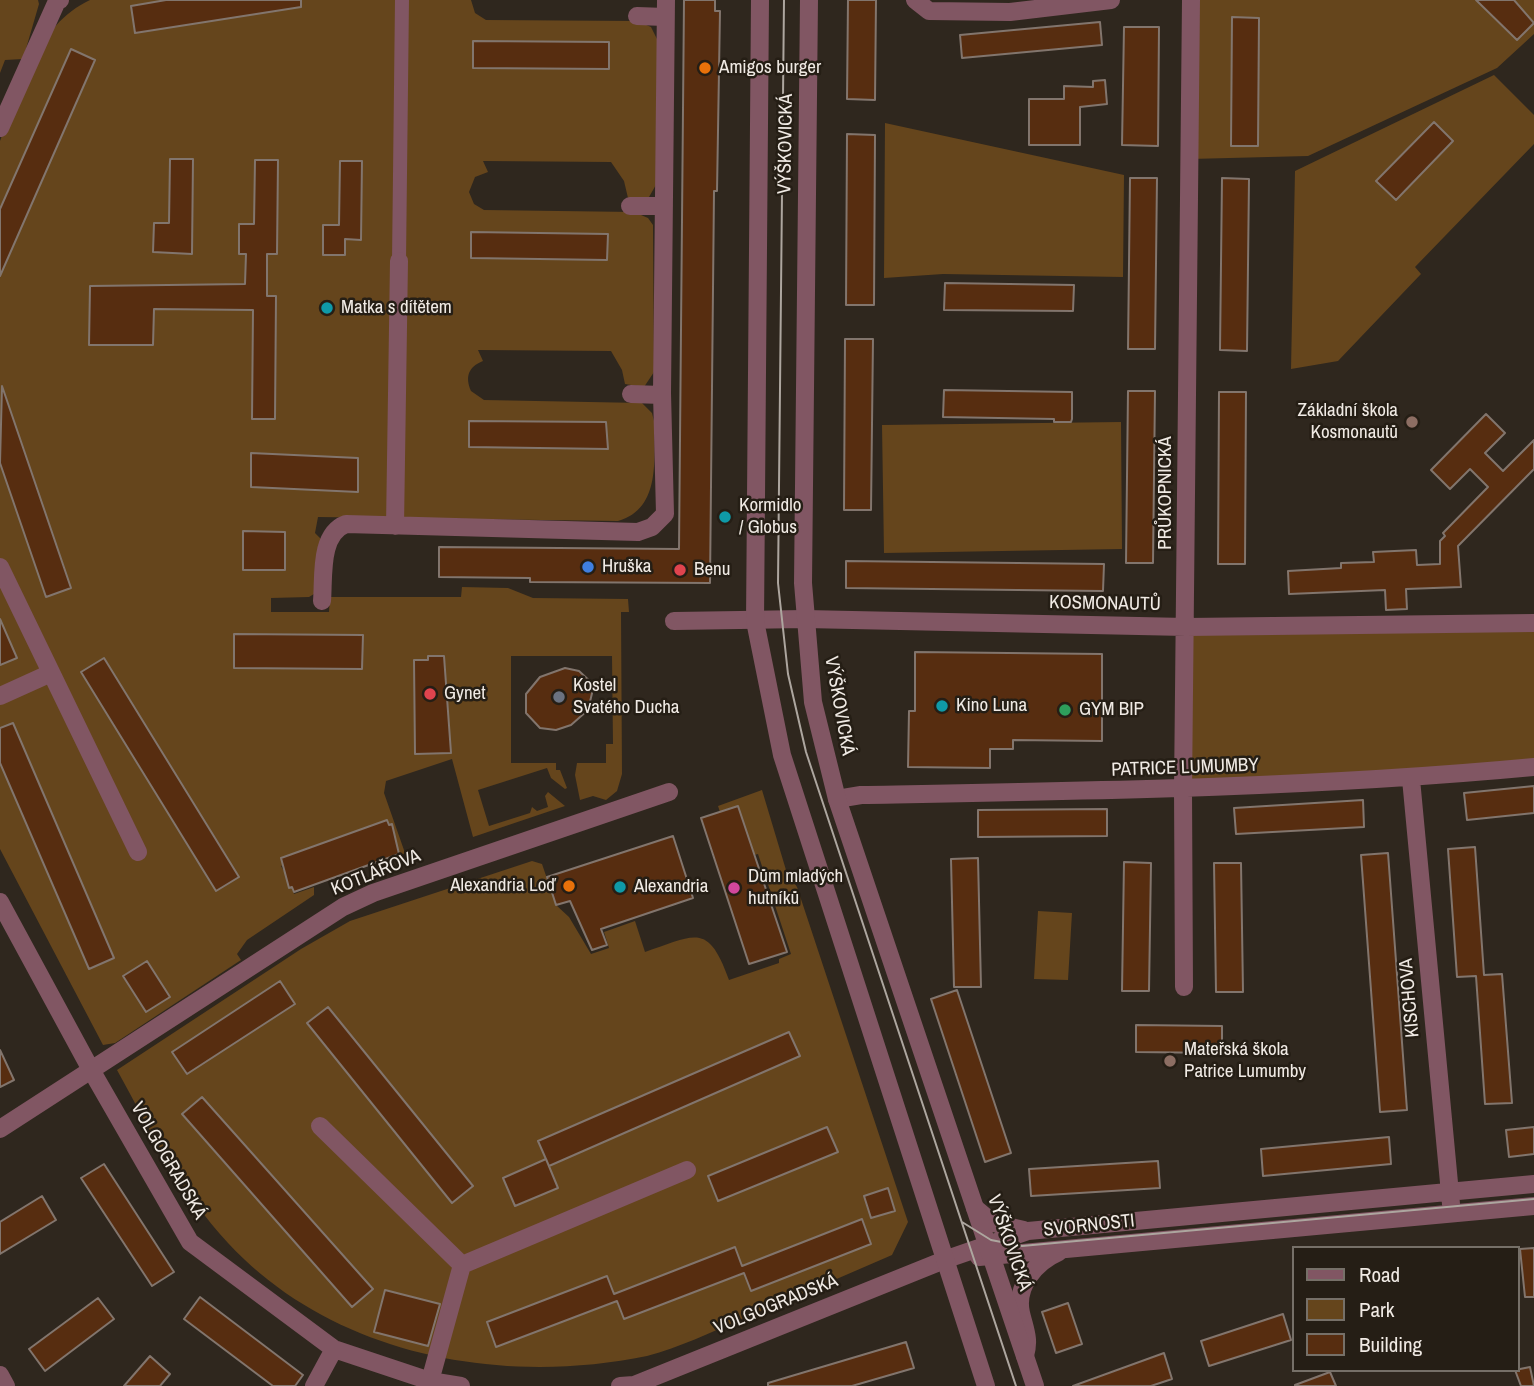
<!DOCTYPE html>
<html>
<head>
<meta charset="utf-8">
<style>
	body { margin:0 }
	#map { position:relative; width:1534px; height:1386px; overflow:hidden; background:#2f271e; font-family:"Archivo Narrow",sans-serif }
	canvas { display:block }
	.legend { position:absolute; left:1292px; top:1246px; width:228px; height:126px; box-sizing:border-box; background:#251e15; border:2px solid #767068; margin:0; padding:9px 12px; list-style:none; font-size:21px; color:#f0eae4 }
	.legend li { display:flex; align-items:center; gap:14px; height:35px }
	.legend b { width:35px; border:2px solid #767068 }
</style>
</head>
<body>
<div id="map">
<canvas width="1534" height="1386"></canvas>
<ul class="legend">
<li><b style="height:9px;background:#815663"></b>Road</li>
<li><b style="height:19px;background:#65451c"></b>Park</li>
<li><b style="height:19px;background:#572d10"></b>Building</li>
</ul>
</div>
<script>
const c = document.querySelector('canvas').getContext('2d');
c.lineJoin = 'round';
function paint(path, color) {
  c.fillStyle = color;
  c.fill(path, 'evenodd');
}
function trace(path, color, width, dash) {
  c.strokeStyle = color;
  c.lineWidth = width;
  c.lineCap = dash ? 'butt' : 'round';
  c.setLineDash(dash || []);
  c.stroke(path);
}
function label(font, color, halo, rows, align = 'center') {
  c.font = font + ' "Archivo Narrow",sans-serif';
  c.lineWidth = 5;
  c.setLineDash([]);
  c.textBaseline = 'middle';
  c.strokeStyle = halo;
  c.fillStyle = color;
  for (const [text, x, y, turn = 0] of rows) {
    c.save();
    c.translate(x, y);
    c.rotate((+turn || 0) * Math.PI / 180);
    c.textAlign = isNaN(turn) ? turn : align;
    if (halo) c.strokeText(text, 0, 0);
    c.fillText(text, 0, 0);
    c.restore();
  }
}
paint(new Path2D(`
	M0,0H38L39,4L23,59L5,60L0,73Z
	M90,0H471L475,13L486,20L637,21L651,27L658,41L657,183L649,197L628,198L624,181L611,162L483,161L488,172L475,177L469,192L474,204L484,210L634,212L648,218L653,225L654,372L644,387L625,384L622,370L611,351L478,350L483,361C468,367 465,377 471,391L484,400L642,403L652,413L654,421C654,456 662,509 618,521L318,517L315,533L322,540L319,591L309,597L271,598V612H329L330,597H461L462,587L508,588L533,598L628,599L629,612H621L622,774L617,791L606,800L593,796L580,800L575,775L577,763H606V744H613L612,656H511V763H556V770H560L567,788L565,789L551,778L547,768L478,790L489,826L530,813L532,807L537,811L548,807L545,796L548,792L565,806L473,837L452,759L386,781L384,793L405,853L400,856L392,826L281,866L289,880V889L292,888L294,894L314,887V895L247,940L237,954L241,960L115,1043L103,1045L0,849V141C21,90 36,25 90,0Z
	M1191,0H1534V34L1497,68L1308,156L1190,159Z
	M1494,75L1534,115V144L1415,267L1421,274L1338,361L1291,369L1295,171Z
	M885,123L1124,175L1123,277L943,274L884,278Z
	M1121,422L1122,549L884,553L882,425Z
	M1534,623V767L1183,790L1186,627Z
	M762,790L786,870L797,887L908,1222L892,1255C842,1277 792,1298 741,1319C710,1333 680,1347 647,1356C501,1386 333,1356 228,1243C181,1192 150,1130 117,1070L301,949L350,921L532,861L542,864L556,905L569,917L591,954L609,948L604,932L635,921L645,952C696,935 708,922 729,980L779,963V959L791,954L758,854L754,855L738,806L720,812L718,806Z
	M1038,911L1072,913L1068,980L1034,979Z`), '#65451c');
const building = new Path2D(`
	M166,0H301V7L135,33L131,6Z
	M684,0H715V11H720L717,191H714L710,583L530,582V578L439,577V547L679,549Z
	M848,0H876L875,100L847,99Z
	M1476,0H1514L1534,23L1517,40Z
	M1232,17L1259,18L1258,146H1231Z
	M1100,22L1102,45L962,58L960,35Z
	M1124,27H1159L1158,146L1122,145Z
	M473,41L609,42V69L473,68Z
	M71,49L95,60L0,276V209Z
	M1105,80L1107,104L1080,107V145H1029V99H1064V86L1093,87V81Z
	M1434,122L1453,141L1396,200L1376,181Z
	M847,134L875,135L874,305H846Z
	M170,159H193L192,254L153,252L154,223H169Z
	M255,160H278L277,254H267V296H276L275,419H252L253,310L154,309L153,345H89L90,286L245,284L246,254H239V224H254Z
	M340,161H362L361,240L345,239V255H323V225H339Z
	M1130,178H1157L1155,349H1128Z
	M1222,178L1249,179L1247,351L1220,350Z
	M471,232L608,234L607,260L471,258Z
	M945,283L1074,285L1073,311L944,310Z
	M845,339H873L871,510H844Z
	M2,386L71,588L46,597L0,463Z
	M944,390L1072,392V419L1071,422H1054V419L943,417Z
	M1128,391H1155L1153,563H1126Z
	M1219,392H1246L1245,564H1218Z
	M1486,414L1505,433L1485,453L1503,471L1534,440V469L1458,546L1461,587L1406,589L1407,609L1386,610L1385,590L1289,594L1288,571L1341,568V563L1374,562L1373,552L1416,550L1417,565L1440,564V541L1445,536L1443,533L1488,487L1470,469L1450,489L1431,470Z
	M469,421L606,422L608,449L469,447Z
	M251,453L358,458V492L251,487Z
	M243,531L285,532V570H243Z
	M846,561L1104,564L1103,591L846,588Z
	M0,619L17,658L0,665Z
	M234,634L363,635L362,669L234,668Z
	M915,652L1102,654V741L1013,740V749H990V768L908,767L909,711H915Z
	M428,656H444L451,753L415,754L414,660H428Z
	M104,658L239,877L216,891L81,672Z
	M565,668L579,671L594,685L588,710L571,725L556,730L540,728L526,713V694L540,677Z
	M13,723L114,958L89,969L0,763V728Z
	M1534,786V813L1467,820L1464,793Z
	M1363,800L1364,827L1236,834L1234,808Z
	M738,806L787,952L749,964L701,818Z
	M1107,809V836L978,837V810Z
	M387,820L389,825L392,824L399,854L294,892L292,887L289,888L281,858Z
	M673,836L693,898L601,929L607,945L592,950L570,901L556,905L547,877Z
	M1475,847L1484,975L1502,974L1512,1103L1485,1104L1476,976L1457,977L1448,849Z
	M1388,853L1407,1110L1380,1112L1361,855Z
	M978,858L981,987H954L951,859Z
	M1124,862L1151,863L1149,991H1122Z
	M1214,863H1241L1243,992H1216Z
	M147,961L170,997L146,1012L123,976Z
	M280,981L295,1004L187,1074L172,1052Z
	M957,990L1011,1153L985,1162L931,999Z
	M328,1007L473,1186L452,1203L307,1023Z
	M1136,1025L1222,1026V1053L1136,1052Z
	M789,1032L800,1056L549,1166L538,1141Z
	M0,1050L14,1080L0,1087Z
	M202,1097L373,1289L352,1307L182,1114Z
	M827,1127L838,1152L718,1201L708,1176Z
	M1534,1127V1154L1509,1157L1506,1130Z
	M1389,1137L1391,1164L1263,1176L1261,1149Z
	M546,1159L558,1188L515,1206L503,1178Z
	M1158,1161L1160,1188L1031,1196L1029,1169Z
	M104,1164L174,1272L152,1286L81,1178Z
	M888,1188L895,1211L871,1218L864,1196Z
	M42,1196L56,1220L0,1254V1222Z
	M862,1219L871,1244L751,1291L744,1273L624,1319L617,1301L496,1347L487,1322L607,1276L614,1294L735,1247L742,1266Z
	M1534,1248V1297H1525L1520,1249Z
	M385,1290L440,1304L428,1346L374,1332Z
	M200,1297L303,1375L295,1386H273L184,1319Z
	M98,1298L114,1319L45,1371L29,1349Z
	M1068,1303L1082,1344L1056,1353L1042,1312Z
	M1283,1314L1291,1340L1209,1366L1201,1341Z
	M906,1342L914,1368L852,1386H768V1383Z
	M1164,1353L1172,1379L1151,1386H1073Z
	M150,1356L170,1374L160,1386H124Z
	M1530,1367L1534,1386H1521L1515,1370Z
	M1330,1372L1336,1386H1295V1385Z`);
paint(building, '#572d10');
trace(building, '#82756d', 2);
trace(new Path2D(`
	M399,261L402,0`), '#815663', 14);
trace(new Path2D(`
	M915,0L929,11L1010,12L1111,0
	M637,16L665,17
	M0,128L57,1L60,0
	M630,206H664
	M631,394L662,395
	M395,526L399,261
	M0,567L138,852
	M322,601C324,577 319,534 346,524L638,532L652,527L665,514L662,393L666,0
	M674,621L805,619L1186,627L1534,623
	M0,696L51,673
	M1411,779L1451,1204
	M837,799L861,795C1086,791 1310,788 1534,767
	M0,902L90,1068L190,1242L334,1349L430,1381L461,1386
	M1184,987L1183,790L1191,0
	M320,1126L462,1265
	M0,1129L343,907L373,893L669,792
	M975,1208L993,1223L1024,1230
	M979,1257L1534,1206
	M462,1265L687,1170
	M1025,1356C1030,1339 1025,1330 1021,1313C1015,1286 1036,1262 1059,1252
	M0,1375L6,1386
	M430,1381L462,1265
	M314,1386L334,1349
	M620,1386L634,1385L947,1259L1028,1231L1534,1184`), '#815663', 18);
trace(new Path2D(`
	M760,0L755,621L782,755L986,1386
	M809,0L803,583L813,702L837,799L1035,1386`), '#815663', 18);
trace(new Path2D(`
	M784,0L778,583L788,674L806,752L1016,1386
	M962,1222L991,1240L1022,1246L1534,1199`), '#ada69f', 2);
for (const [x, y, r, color] of [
	[705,68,7,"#e8710a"],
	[327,308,7,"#0f9aa8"],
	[1412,422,7,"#8d6e63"],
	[725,517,7,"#0f9aa8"],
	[588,567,7,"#3f7fe0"],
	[680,570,7,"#e0444e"],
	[430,694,7,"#e0444e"],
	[559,697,7,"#6b7280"],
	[942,706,7,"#0f9aa8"],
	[1065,710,7,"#2e9e5b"],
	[569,886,7,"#e8710a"],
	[620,887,7,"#0f9aa8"],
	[734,888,7,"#d1479c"],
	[1170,1061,7,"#8d6e63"]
]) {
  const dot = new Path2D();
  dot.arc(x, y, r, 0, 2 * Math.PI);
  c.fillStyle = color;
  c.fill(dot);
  trace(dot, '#251e15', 2.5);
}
label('19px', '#f0eae4', '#251e15', [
	["Amigos burger",719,68],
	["Matka s dítětem",341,308],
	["Základní škola",1398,411,"right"],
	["Kosmonautů",1398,433,"right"],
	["Kormidlo",739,506],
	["/ Globus",739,528],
	["Hruška",602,567],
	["Benu",694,570],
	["Kostel",573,686],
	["Svatého Ducha",573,708],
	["Gynet",444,694],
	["Kino Luna",956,706],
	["GYM BIP",1079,710],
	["Dům mladých",748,877],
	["hutníků",748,899],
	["Alexandria Loď",555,886,"right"],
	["Alexandria",634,887],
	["Mateřská škola",1184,1050],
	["Patrice Lumumby",1184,1072]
], 'left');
label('19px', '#f0eae4', '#251e15', [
	["VÝŠKOVICKÁ",786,144,-89],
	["PRŮKOPNICKÁ",1166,493,-90],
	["KOSMONAUTŮ",1105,604,1],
	["VÝŠKOVICKÁ",839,706,80],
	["PATRICE LUMUMBY",1185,768,-2],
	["KOTLÁŘOVA",376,873,-22],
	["KISCHOVA",1410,998,-95],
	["VOLGOGRADSKÁ",168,1161,60],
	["SVORNOSTI",1089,1226,-6],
	["VÝŠKOVICKÁ",1009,1243,71],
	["VOLGOGRADSKÁ",776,1305,-22]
]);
</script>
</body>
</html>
